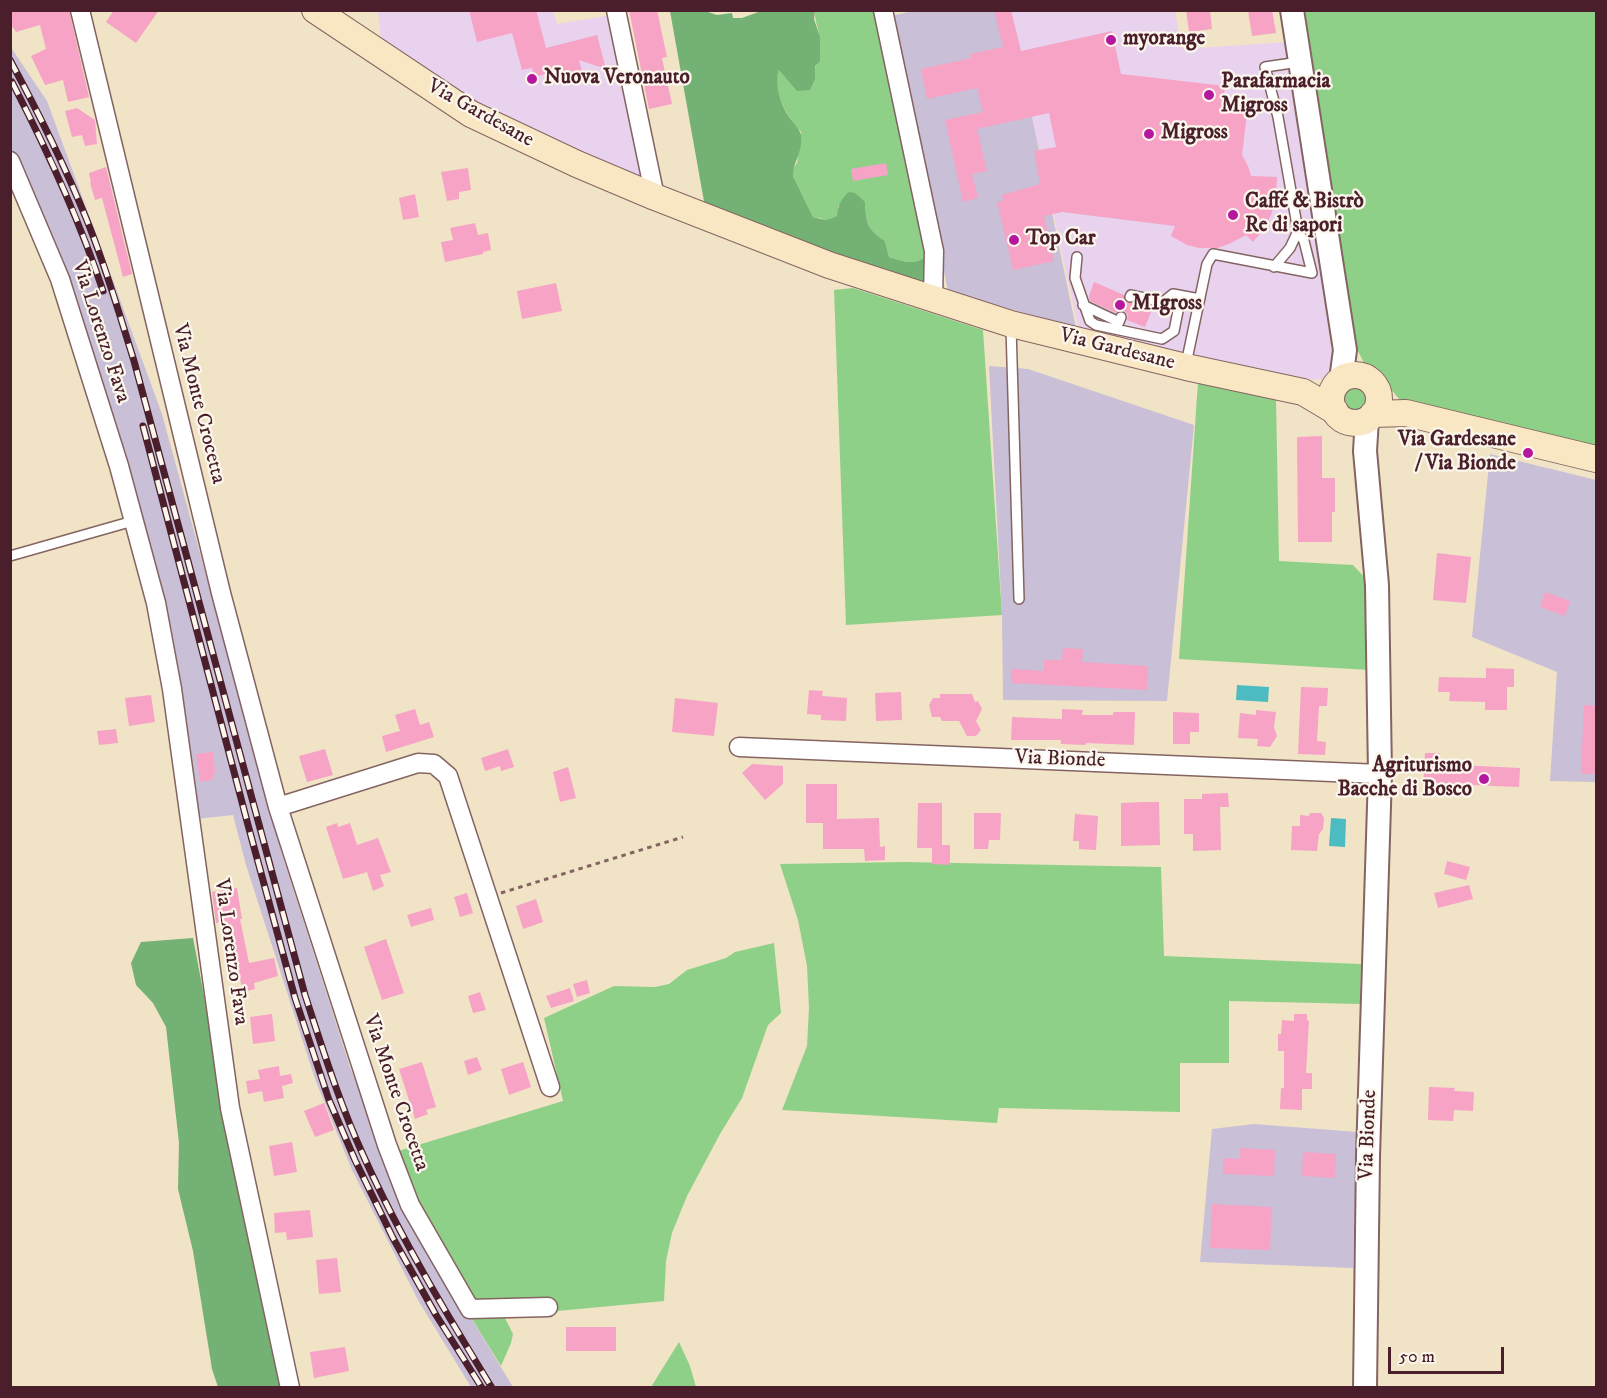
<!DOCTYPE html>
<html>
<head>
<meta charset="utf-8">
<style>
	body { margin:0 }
	#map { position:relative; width:1607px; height:1398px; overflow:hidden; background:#f1e3c6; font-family:"IM FELL DW Pica",serif }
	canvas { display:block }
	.frame { position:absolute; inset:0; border:12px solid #4a1f2b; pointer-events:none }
	.scale { position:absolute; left:1388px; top:1347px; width:116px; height:27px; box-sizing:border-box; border:3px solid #4a1f2b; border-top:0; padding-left:8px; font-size:18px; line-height:21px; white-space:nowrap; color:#4a1f2b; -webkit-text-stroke:4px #fbf7ec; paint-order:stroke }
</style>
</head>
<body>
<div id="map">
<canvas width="1607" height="1398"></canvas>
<div class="frame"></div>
<div class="scale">50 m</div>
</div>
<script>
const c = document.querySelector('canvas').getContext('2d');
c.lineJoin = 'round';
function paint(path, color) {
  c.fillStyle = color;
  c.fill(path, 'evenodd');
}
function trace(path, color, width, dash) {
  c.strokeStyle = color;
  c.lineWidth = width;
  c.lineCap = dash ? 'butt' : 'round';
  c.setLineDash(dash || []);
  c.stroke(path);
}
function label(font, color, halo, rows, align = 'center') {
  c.font = font + ' "IM FELL DW Pica",serif';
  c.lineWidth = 4.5;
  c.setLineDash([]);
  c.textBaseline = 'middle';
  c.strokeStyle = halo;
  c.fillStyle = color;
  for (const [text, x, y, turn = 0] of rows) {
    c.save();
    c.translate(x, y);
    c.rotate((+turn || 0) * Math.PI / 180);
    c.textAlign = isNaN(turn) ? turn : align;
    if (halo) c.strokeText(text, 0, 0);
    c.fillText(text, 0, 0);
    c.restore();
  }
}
paint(new Path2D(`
	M390,10L553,11L557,24L611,15L647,181L573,150L470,98L410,61L381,39L378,13Z
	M1009,11H1175L1182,49L1289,42L1333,360L1329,373L1325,378L1314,380L1079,331Z`), '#e8d2ee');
paint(new Path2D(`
	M917,10L1010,11L1076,328L948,291L891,16Z
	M10,46L47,101L162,414L282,854L350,1067L385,1155L450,1283L513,1387H471L418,1300L352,1170L315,1079L246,865L233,815L197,819L175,668L30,192L11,148Z
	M989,366L1028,369L1194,425L1167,701L1003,700L1002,615Z
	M1490,454L1596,480V782L1550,781L1557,672L1472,637Z
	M1254,1124L1357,1132L1353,1268L1200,1262L1212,1129Z`), '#c9bfd7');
paint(new Path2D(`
	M815,11H876L929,254C916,266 905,262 889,257L885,241C867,229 866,223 865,202L838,206V216L829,220L813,217L793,176V169L797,163L801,132C787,115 771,92 779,69L815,79C814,65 818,53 819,39C820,30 814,21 815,11Z
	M1305,11H1596V449L1399,399L1376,371L1364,363L1357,349Z
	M853,288L983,330L1002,615L846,625L834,290Z
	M1337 399a18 18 0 1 1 36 0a18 18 0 1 1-36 0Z
	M1198,382L1276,398L1279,561L1353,565L1371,584L1370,670L1179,659Z
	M905,862L1161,867L1164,956L1361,964L1360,1004L1229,1001V1063H1180V1112L999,1108L997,1123L782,1110L807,1046L809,1008L807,966L798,920L780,864Z
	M774,943L781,1013L768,1025L742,1098L720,1134L687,1196L672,1233L666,1261L664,1301L504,1316L513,1334L511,1343L501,1366L450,1283L385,1155L563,1101L544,1018L614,986L655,987L669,984L687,970L726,958L735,952Z
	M679,1342L690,1366L696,1387H651Z`), '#8fd088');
paint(new Path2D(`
	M670,11H705L717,15L732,13L733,18H742L761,11H815L814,19L820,37V61L815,66V79L810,90L797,91L779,70C774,82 780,103 788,115C792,122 799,127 801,135C803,152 793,162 793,176L813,217C823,220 828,221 837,216C838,205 841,199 849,192L855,193L865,202C866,223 867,229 885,241L889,257C905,262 916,266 929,254L937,290L895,278L705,207Z
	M193,938L217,1064L235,1178L281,1387H218L212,1369L193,1251L178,1189L179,1143L166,1027L153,1003L136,985L131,963L141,942Z`), '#73b274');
paint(new Path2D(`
	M1237,685L1269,687L1268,702L1236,700Z
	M1331,818L1346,819L1345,847L1329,846Z`), '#4cbbc2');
paint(new Path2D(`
	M10,10H69L89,97L68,102L63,80L45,85L31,56L46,49L40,25L16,32L10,23Z
	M114,10H159L136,43L106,22Z
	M469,10H536L546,48L597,35L606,69L579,60L583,77L548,84L546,74L534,77L532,68L522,70L512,33L477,42Z
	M629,10H657L667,57L662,58L672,104L649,109Z
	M994,10H1011L1021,51L1112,31L1121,74L1225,86L1222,110L1247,114L1242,155L1248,166L1251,176L1277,177L1276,195L1272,213L1264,229L1253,242L1246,235L1231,243L1218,248H1199L1187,245L1171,236L1175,226L1062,212L1044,216L1054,261L1013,270L997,202L1003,201L1002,195L1040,184L1034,151L1056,147L1049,113L977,129L987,171L972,174L978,198L963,202L945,120L983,112L977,88L927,99L921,69L971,58L970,54L1003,47Z
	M1186,10H1210L1212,29L1189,32Z
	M1248,10H1272L1276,33L1252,36Z
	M77,108L95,120L97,144L85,146L82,135L72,137L65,111Z
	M886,163L888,175L853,181L851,169Z
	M106,167L132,274L123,277L102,198L95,200L90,183H91L89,173Z
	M468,168L471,190L459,192V199L447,201L441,172Z
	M415,194L419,217L403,220L399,198Z
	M475,223L478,235L488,233L491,250L483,252V254L445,262L441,242L453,240L450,228Z
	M1094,282L1124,295V300L1128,303H1134L1153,307L1145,327L1127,320L1128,315L1124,311L1119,310L1116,313L1090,301L1089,296Z
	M556,283L562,311L522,319L517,291Z
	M1322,436V478H1335V512H1332V542H1298L1297,437Z
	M1437,553L1471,557L1466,603L1433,600Z
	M1545,592L1570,601L1565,616L1540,607Z
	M1063,648L1083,649L1082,662L1148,666L1147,690L1011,683L1012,669L1044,671V660H1062Z
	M1486,668L1514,669V687H1507V710H1485V702L1449,701L1450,692H1438L1439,677L1486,678Z
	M1301,687L1328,688L1327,706H1319L1317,741L1326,742L1325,755L1298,754Z
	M809,690L823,691L822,696L847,698L846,721L821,720V715L807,714Z
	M901,692L902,720L876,721L875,693Z
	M940,694H972L975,702L978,701L982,709L976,721L981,730L976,736H967L959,721H942L940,717H932L929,705L933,698H940Z
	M151,695L155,722L129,726L125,698Z
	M675,698L718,703L714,736L672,732Z
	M1584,705L1596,706V774H1581Z
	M415,709L420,725L429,722L434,737L386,752L382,736L400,731L395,715Z
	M1062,709L1083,710L1082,715H1113V712H1135L1134,745L1086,743V745L1061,744V740H1011L1012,717L1062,719Z
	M1256,710L1276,712L1274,727L1277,736L1270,747L1257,746L1258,739L1238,738L1240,713L1256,715Z
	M1173,712L1199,713V732H1190V744H1173Z
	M116,729L118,743L99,745L97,731Z
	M325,749L333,775L307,782L299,756Z
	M508,749L514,767L501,771L500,766L485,771L481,758Z
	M213,752L215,773L213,774V779L200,782L196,754Z
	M1425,753H1440L1439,764L1520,768L1519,787L1446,784L1445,792H1423Z
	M752,764L783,766V784L765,800L742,773Z
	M568,767L576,798L560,802L553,772Z
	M806,784H837V819L879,818L880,847L885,846V860L865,861L864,849H823V823H806Z
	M1228,793L1229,807H1220L1221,850L1193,851V834H1184V799H1202V794Z
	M1144,802H1159L1160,845L1121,846V803Z
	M918,803H942V845H950V865L932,864V848H917Z
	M974,813H1001L1000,840H989L988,849H974Z
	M1310,813H1321L1324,818L1323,829L1319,834L1317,851L1291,850L1292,826H1300V815L1309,816Z
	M1075,814L1098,816L1096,850L1079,849V841H1073Z
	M337,823L338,827L350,823L357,845L378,838L391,872L380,875L384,886L373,891L367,872L343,879L326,827Z
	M1447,861L1470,867L1466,880L1444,874Z
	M1469,885L1473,899L1438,908L1434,893Z
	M237,888L242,919H240L249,963L274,958L278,976L254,983L255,989L243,992L227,921L216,923L212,892Z
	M467,893L473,913L460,917L454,897Z
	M536,899L543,922L523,929L516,906Z
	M431,908L434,920L411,927L407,915Z
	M386,939L404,993L382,1000L364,947Z
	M587,980L590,993L577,997L573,984Z
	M570,988L574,1001L551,1008L546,996Z
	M480,992L486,1010L473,1013L468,996Z
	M272,1014L275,1041L253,1044L250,1017Z
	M1294,1014H1307V1020L1309,1021L1306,1073H1312V1089H1302V1110L1280,1109L1281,1088H1284V1051H1278V1034H1281L1282,1020L1294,1021Z
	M477,1057L482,1070L468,1075L464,1061Z
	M422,1062L436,1107L426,1110L428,1114L415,1119L399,1069Z
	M523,1062L531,1087L509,1095L501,1069Z
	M279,1066L280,1076L291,1074L293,1083L282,1086L284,1098L264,1102L262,1091L248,1094L246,1081L260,1079L258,1070Z
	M1429,1087L1455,1088L1454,1091L1474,1092L1473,1111L1454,1110L1453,1121L1428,1120Z
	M324,1103L334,1130L315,1137L304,1111Z
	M292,1142L297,1172L274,1176L269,1146Z
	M1240,1148L1275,1150L1274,1176L1223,1174V1158L1240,1159Z
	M1303,1152L1336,1154L1335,1178L1302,1176Z
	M1212,1204L1272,1207L1270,1250L1210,1248Z
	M310,1210L313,1237L287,1240L286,1232L275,1233L274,1213Z
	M337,1258L341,1292L319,1294L316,1260Z
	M566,1327H616V1351H566Z
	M345,1347L349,1371L314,1378L310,1352Z`), '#f6a3c6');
const service = new Path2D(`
	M1077,257L1075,278L1090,321L1096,325L1162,339L1174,331L1181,296
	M1274,267L1290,248L1298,231
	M1130,297L1131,295L1163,302L1173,294L1200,299
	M1083,305L1119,322L1121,317
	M1011,327L1019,599
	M1186,364L1207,264L1213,254L1312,273L1304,241L1298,231L1278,117L1265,67L1299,62
	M10,556L133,521`);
const minor = new Path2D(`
	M80,10L221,593L278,807L387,1145L410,1205L470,1309L548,1307
	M616,10L655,197
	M883,10L934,251L933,299
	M10,161L60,279L119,466L156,603L172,689L230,1108L290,1388
	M739,747L1380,774
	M278,807L418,763L434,764L448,776L550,1087`);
const tertiary = new Path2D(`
	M1292,10L1345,350L1341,380
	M1365,1388L1368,1156L1380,774L1377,585L1365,451L1367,419`);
const secondary = new Path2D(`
	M315,10L471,114L577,164L655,197L829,265L1011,324L1186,367L1303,392L1335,411
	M1331 399a24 24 0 1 1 48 0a24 24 0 1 1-48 0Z
	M1373,414L1406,413L1596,459`);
trace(service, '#846461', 12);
trace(minor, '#846461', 21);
trace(tertiary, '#846461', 26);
trace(secondary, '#846461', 28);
trace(new Path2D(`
	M501,893L683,837`), '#846461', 3, [4.5, 4.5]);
trace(service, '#fff', 9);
trace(minor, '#fff', 18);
trace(tertiary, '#fff', 22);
trace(secondary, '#f9e7c3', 26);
const rail = new Path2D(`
	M10,60C38,112 64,164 86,218C105,264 119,313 134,361L305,995C323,1050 340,1105 364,1157C400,1237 446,1313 492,1388
	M12,82C47,150 79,218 103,291
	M143,426L248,825L295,998L329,1100L355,1160L393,1238L436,1315L482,1388`);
trace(rail, '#4a1f2b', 7);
trace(rail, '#fbf7ec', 4.5, [14]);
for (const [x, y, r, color] of [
	[1111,40,6,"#b5179e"],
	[532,79,6,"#b5179e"],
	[1209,95,6,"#b5179e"],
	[1149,134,6,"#b5179e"],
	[1233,215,6,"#b5179e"],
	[1014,240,6,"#b5179e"],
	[1120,305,6,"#b5179e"],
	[1528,453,6,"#b5179e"],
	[1484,779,6,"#b5179e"]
]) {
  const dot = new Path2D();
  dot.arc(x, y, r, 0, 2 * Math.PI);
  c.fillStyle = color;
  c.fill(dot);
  trace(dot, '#fbf7ec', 2);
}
label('bold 21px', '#4a1f2b', '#fbf7ec', [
	["myorange",1123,40],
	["Nuova Veronauto",544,79],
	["Parafarmacia",1221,83],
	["Migross",1221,107],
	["Migross",1161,134],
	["Caffé & Bistrò",1245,203],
	["Re di sapori",1245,227],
	["Top Car",1026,240],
	["MIgross",1132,305],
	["Via Gardesane",1516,441,"right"],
	["/ Via Bionde",1516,465,"right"],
	["Agriturismo",1472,767,"right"],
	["Bacche di Bosco",1472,791,"right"]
], 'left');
label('21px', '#4a1f2b', '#fbf7ec', [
	["Via Gardesane",480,114,29],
	["Via Lorenzo Fava",100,332,72],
	["Via Gardesane",1117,350,14],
	["Via Monte Crocetta",198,404,76],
	["Via Bionde",1060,760,2],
	["Via Lorenzo Fava",230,952,82],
	["Via Monte Crocetta",395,1093,71],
	["Via Bionde",1369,1135,-88]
]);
</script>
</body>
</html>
